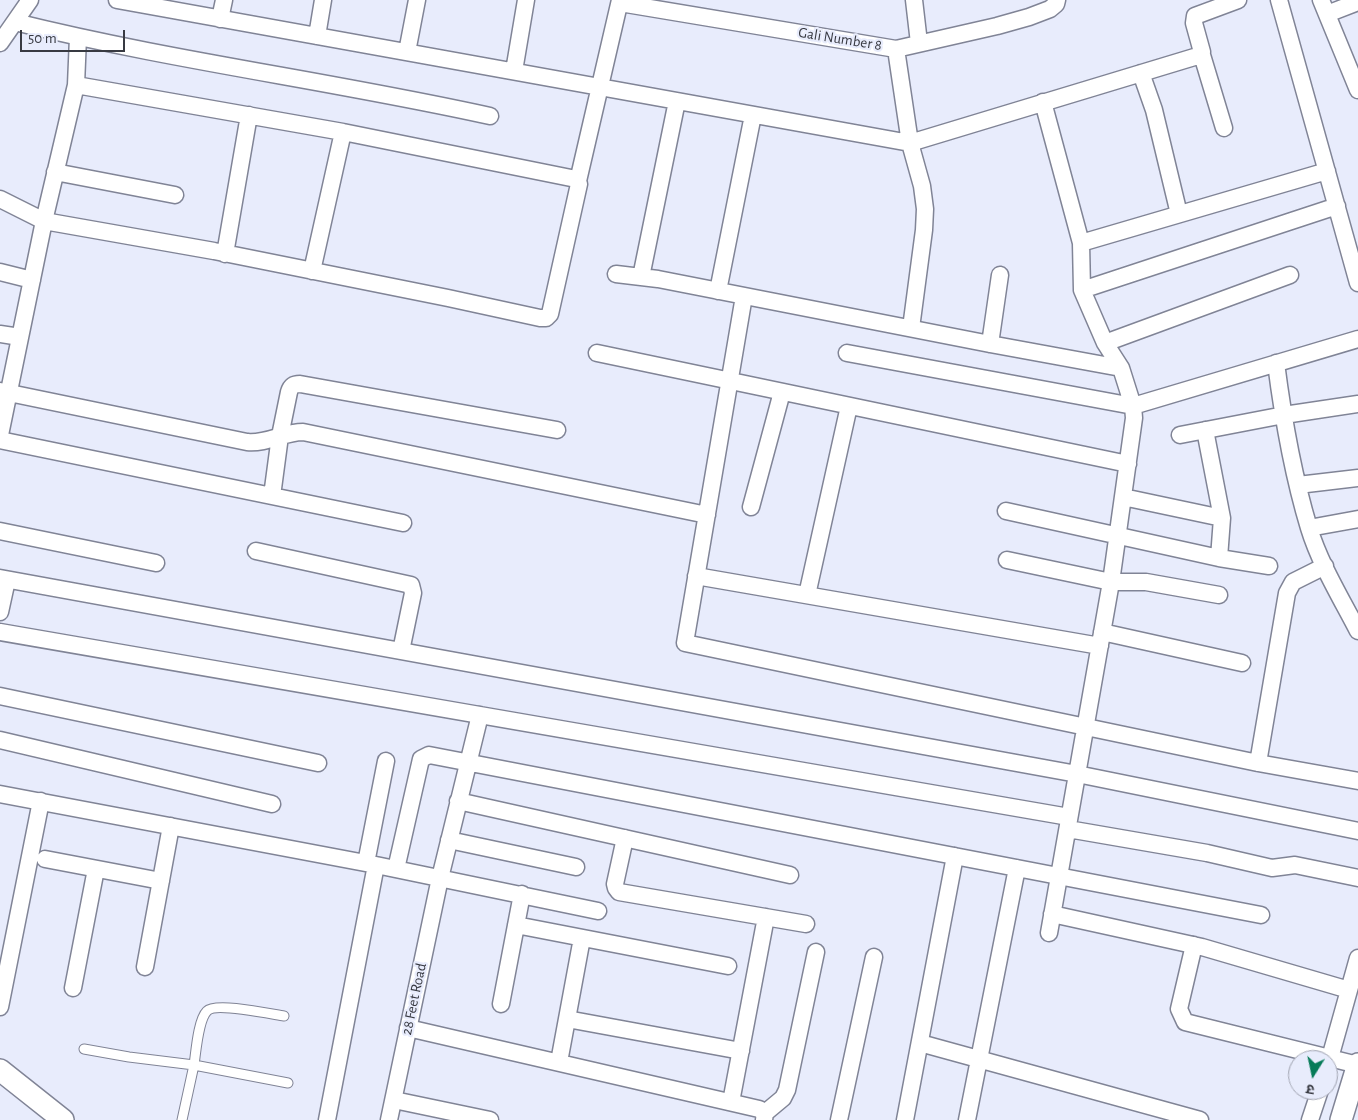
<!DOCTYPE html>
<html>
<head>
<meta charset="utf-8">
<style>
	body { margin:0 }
	#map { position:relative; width:1358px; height:1120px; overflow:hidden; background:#e8ecfc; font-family:"Alegreya Sans","Noto Sans Devanagari",sans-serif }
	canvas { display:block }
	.north { position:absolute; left:1288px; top:1050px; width:50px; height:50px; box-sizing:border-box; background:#e8ecfc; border:1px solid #a2a5b2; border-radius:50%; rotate:190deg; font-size:14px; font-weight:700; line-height:20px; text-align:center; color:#383a42 }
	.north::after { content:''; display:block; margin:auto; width:18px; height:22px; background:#067b58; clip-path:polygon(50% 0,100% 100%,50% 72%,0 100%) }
	.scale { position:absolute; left:20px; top:30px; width:105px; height:22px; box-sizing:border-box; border:2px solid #383a42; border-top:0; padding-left:6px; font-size:15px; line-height:18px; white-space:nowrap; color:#383a42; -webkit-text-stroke:4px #e8ecfc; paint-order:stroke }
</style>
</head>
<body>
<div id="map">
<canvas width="1358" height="1120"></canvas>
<div class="north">उ</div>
<div class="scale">50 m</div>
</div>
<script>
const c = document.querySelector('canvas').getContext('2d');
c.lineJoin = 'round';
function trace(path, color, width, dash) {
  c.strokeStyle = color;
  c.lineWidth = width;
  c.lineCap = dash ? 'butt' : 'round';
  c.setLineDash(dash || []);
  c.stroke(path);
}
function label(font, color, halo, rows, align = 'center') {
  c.font = font + ' "Alegreya Sans",sans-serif';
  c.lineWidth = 4.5;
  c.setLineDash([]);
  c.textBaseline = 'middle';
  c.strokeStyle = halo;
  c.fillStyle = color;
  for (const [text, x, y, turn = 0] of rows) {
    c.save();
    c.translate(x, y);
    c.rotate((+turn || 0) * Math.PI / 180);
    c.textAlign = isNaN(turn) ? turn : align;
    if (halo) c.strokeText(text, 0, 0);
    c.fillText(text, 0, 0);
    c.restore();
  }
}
const service = new Path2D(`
	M84,1049L129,1057L194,1065C196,1052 198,1020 207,1011C215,1002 271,1014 284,1016
	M182,1120L194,1065L288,1083`);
const minor = new Path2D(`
	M117,0L910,143L1201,55L1202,52L1194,23L1195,16L1238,0
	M914,0L919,43
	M1279,0L1358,283
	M1321,0L1358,90
	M620,3L896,49L997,26L1029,17L1050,9L1056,4L1057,0
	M1327,14L1358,2
	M220,19L224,0
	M15,22C172,61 332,81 490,116
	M317,36L323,0
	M0,43L30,0
	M896,49L910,143L922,186L925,209L924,230L911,328
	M407,52L417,0
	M1202,55L1224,128
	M514,71L526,0
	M1141,73L1154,110L1179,214
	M1043,102L1081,243L1082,290L1105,343L1121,368L1133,406L1134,418L1111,582L1049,933
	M55,172L175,195
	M578,181L620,0
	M0,199L44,221L214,251L448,298L540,318H546L550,314L579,184L576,179L343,132L76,85
	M1081,243L1327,171
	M225,254L249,115
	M312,271L343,132
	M0,272L32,280
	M616,274L658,279L990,344L1121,368
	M641,277L677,101
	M1082,290L1337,206
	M718,291L753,115
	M744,296L685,643L1258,763L1358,781
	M0,334L20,337
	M1105,343L1290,275
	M990,344L1000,275
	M597,353L1128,464
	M847,353L1133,406L1358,339
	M1276,363C1283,418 1293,475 1309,528C1320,564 1341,598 1358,631
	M0,391L247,442C267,444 284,432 303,432L707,515
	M1205,430L1222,518L1219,558
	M0,435L44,221L76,85L78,37
	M1180,435L1284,415L1358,404
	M0,440L403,523
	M1298,485L1358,478
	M272,496L280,436L289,392C291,385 294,384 300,384L557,430
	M1123,497L1222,518
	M751,507L782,392
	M1006,511L1219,558L1269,566
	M1309,528L1358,519
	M0,531L156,563
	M256,551L411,585L413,593L401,651
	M1007,560L1111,582H1146L1219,595
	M696,576L1100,646
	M0,578L1077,774L1358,831
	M807,595L849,406
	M0,612L7,580
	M0,632L1069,817
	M1102,632L1242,663
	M0,696L318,763
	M0,740L272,804
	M1258,763L1287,593L1293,582L1325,566
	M0,794L376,865L598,911
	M458,801L790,875
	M1068,829L1207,853L1272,868L1295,865L1358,878
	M625,838L615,884L616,888L619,892L806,924
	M449,840L576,867
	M45,859L161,881
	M366,863L386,761
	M396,869L421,759L429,755L1261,915
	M1052,914L1202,947L1349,990
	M516,925L728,966
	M1194,945L1179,1009L1185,1022L1358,1065
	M145,967L171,826
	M73,988L96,869
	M501,1004L522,894
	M0,1007L41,801
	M567,1019L741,1051
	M408,1028L759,1109L765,1113L764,1120
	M920,1043L1200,1120
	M559,1062L582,938
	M1328,1065L1358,958
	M394,1100L490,1120
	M731,1102L766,917
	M765,1113L783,1098L787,1090L816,952
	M327,1120L376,865
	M389,1120L440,878L480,715
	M839,1120L874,957
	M905,1120L955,856
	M967,1120L1017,868
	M1310,1120L1320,1090`);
const tertiary = new Path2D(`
	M0,1070L63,1120
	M1341,1120L1358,1064`);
trace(service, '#808496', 11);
trace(minor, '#808496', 19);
trace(tertiary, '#808496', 24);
trace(service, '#fff', 9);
trace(minor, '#fff', 16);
trace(tertiary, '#fff', 21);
label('15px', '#383a42', '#e8ecfc', [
	["Gali Number 8",840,39,9],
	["28 Feet Road",414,999,-78]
]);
</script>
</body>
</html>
